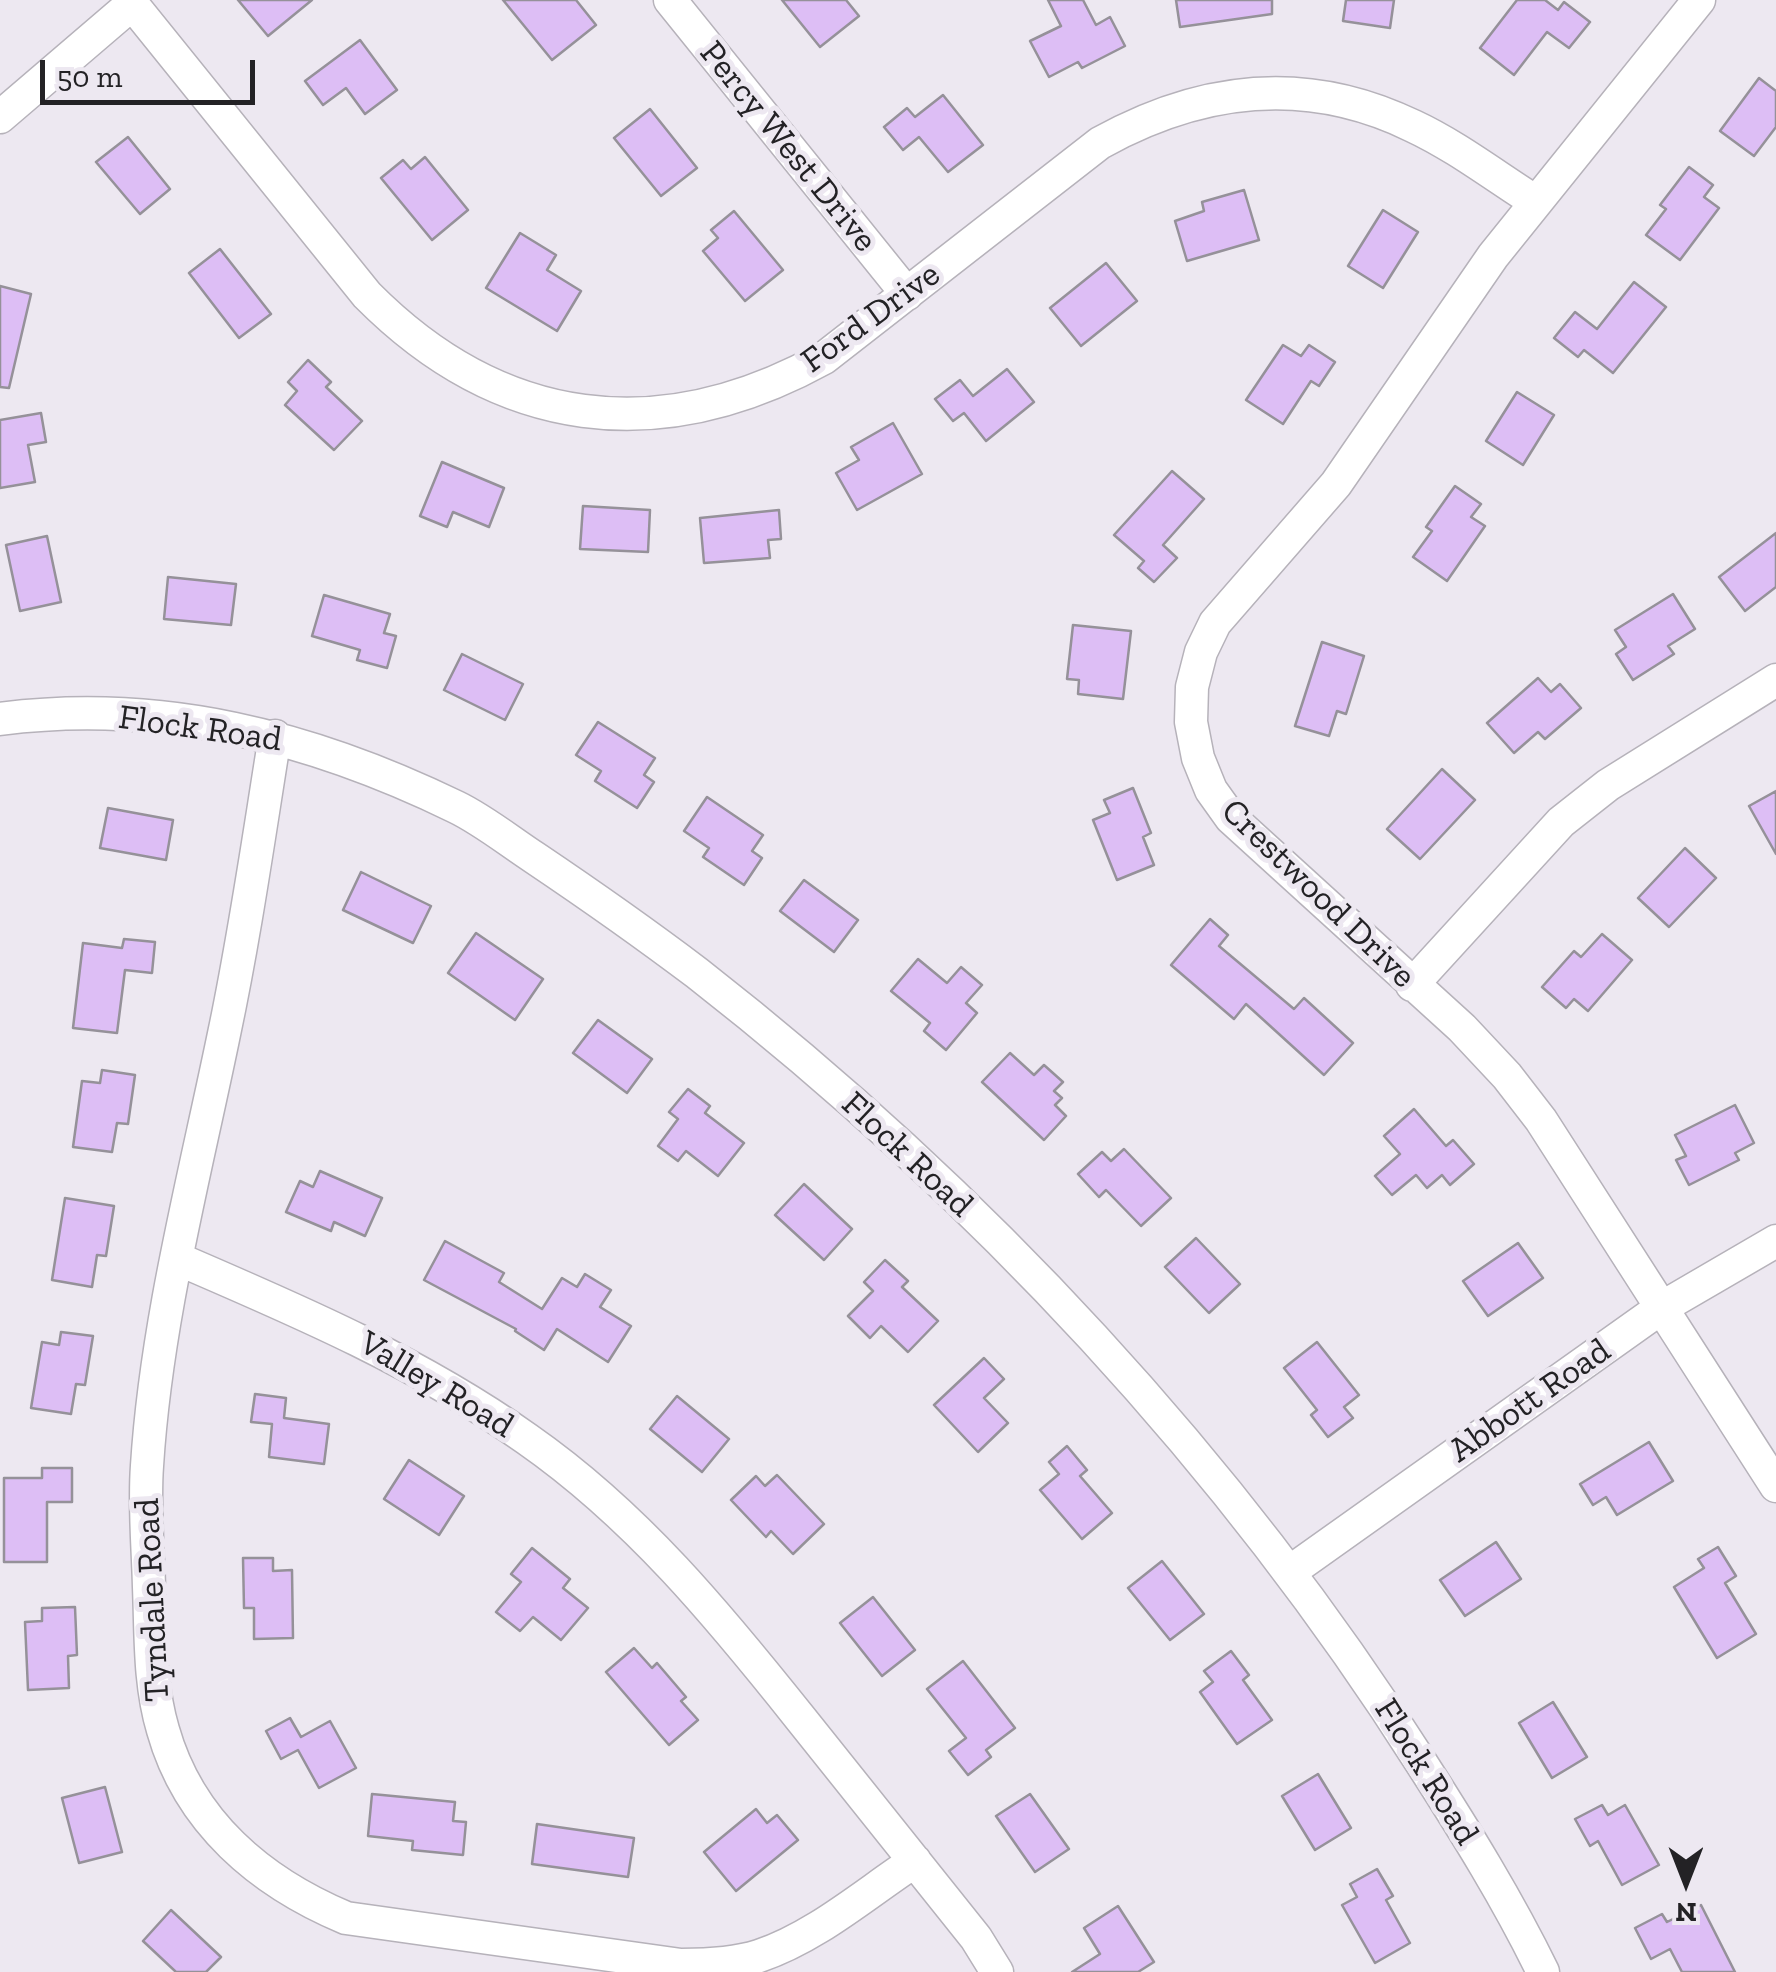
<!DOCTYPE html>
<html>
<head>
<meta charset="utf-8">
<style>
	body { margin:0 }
	#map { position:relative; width:1776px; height:1972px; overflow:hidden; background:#ede8f1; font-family:"Zilla Slab",serif }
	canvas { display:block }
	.north { position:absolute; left:1636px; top:1832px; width:100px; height:100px; -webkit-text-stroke:8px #ede8f1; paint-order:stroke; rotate:180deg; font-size:28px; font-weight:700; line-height:40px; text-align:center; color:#232225 }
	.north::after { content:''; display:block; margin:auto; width:35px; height:45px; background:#232225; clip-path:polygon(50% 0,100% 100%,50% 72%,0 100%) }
	.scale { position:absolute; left:40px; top:60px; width:215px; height:45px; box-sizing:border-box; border:5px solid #232225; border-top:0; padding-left:12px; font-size:30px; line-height:35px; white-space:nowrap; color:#232225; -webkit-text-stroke:8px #ede8f1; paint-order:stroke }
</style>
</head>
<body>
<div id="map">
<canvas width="1776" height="1972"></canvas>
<div class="north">N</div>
<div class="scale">50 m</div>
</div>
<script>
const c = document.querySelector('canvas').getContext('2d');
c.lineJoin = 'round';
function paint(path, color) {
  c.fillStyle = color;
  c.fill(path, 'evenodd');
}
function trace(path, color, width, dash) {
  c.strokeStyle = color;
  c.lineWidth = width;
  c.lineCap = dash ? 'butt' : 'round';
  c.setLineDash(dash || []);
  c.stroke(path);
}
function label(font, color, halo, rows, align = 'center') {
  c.font = font + ' "Zilla Slab",serif';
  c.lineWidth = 10;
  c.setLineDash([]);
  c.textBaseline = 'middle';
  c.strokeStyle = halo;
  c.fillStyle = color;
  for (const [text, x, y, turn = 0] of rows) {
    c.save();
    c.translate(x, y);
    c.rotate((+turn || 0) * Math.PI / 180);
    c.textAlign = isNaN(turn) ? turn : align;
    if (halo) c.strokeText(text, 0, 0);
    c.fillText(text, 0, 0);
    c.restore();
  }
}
const building = new Path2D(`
	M238,0H312L268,36Z
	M503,0H576L596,25L552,60Z
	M782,0H846L859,16L820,47Z
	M1048,0H1083L1096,25L1110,17L1125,46L1082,68L1078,62L1049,77L1030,41L1061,26Z
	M1176,0H1272V14L1180,27Z
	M1346,0H1394L1390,28L1343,21Z
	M1517,0H1545L1558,10L1564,2L1590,22L1569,48L1547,32L1514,75L1480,48Z
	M360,40L397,90L365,114L346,88L323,105L305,81Z
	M1759,78L1776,91V127L1754,156L1720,131Z
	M943,95L983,145L948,172L919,137L903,150L884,127L907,108L915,117Z
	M650,109L697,168L661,196L614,138Z
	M128,137L170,189L140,214L96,162Z
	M425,157L468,210L432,240L381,178L403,160L411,169Z
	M1689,167L1713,185L1704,197L1719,208L1680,260L1646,235L1666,209L1660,205Z
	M1244,190L1259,240L1187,261L1175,221L1204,211L1202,202Z
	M1383,210L1418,232L1383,288L1348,266Z
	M734,211L783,270L745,301L703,251L718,238L711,230Z
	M520,233L556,255L547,270L581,291L557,331L486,288Z
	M220,249L271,314L239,338L189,273Z
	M1106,263L1137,301L1081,346L1050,308Z
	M1634,282L1666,307L1613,373L1584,350L1578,357L1554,338L1575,312L1597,329Z
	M0,286L31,294L9,388L0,387Z
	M1283,345L1301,356L1309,345L1335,362L1319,386L1311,381L1283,424L1246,400Z
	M308,360L331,382L326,387L362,421L334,450L285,405L297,391L288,382Z
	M1007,369L1034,402L986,441L964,413L953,421L935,399L960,380L973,396Z
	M1517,392L1554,415L1523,465L1486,441Z
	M41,413L46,442L28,445L35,482L0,488V420Z
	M893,423L922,474L857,510L836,473L859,460L851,447Z
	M442,462L504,488L489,527L453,512L447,527L420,516Z
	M1172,471L1204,499L1163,545L1177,558L1154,582L1138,568L1144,561L1114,535Z
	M1455,486L1481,504L1471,517L1485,526L1447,581L1413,557L1432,531L1426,527Z
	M583,506L650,510L648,552L580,549Z
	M779,510L781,539L768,540L770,558L704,563L700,518Z
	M1776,533V587L1745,611L1719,577Z
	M47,536L61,602L20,611L6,545Z
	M168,577L236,584L231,625L164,619Z
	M1673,594L1695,629L1668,646L1674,654L1633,680L1616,654L1626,647L1615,630Z
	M324,595L390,614L384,633L396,636L387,668L357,660L360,650L312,636Z
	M1073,625L1131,631L1123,699L1078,694L1079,680L1067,679Z
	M1322,642L1364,656L1346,714L1337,711L1329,736L1295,726Z
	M462,654L523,684L505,720L444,690Z
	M1538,678L1551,692L1560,684L1581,708L1545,739L1538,732L1514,753L1487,723Z
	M598,722L655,758L644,775L654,782L637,808L595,781L601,771L576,755Z
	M1442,769L1475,800L1420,859L1387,829Z
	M1133,788L1151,833L1143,837L1154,865L1117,880L1093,820L1110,813L1104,800Z
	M1776,791V854L1749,806Z
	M707,797L763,835L752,851L762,858L744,885L703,857L709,848L684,831Z
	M108,808L173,820L166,860L100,848Z
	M1685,848L1716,878L1669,927L1638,898Z
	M361,872L431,906L413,943L343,910Z
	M804,880L858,920L834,952L780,911Z
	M1210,919L1228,935L1219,946L1294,1009L1304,998L1353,1043L1324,1075L1246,1004L1234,1019L1171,965Z
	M476,933L543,979L515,1020L448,973Z
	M1602,934L1632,960L1588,1011L1574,999L1566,1008L1542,987L1574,951L1581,957Z
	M124,939L155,942L152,973L125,970L117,1033L73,1028L83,943L122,948Z
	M918,959L947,983L961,967L982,985L966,1003L977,1013L946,1050L924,1031L930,1023L891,991Z
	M598,1020L652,1059L627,1093L573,1053Z
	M1010,1053L1034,1075L1044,1065L1063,1082L1054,1091L1062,1098L1055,1105L1066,1116L1044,1140L982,1082Z
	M102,1070L135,1075L128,1124L117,1123L112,1152L73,1147L82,1081L100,1083Z
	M688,1089L710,1106L705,1113L744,1143L718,1176L686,1151L678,1161L658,1146L678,1119L669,1112Z
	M1735,1105L1754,1143L1735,1153L1739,1160L1689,1185L1676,1160L1686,1156L1675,1135Z
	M1414,1109L1446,1146L1453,1140L1474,1164L1450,1185L1442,1175L1427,1188L1416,1175L1392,1195L1375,1176L1400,1154L1384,1136Z
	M1124,1149L1171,1198L1141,1226L1106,1190L1099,1197L1078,1174L1102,1152L1111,1161Z
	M320,1171L382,1198L365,1236L334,1222L331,1231L286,1212L300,1181L313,1187Z
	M804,1184L852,1229L824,1260L775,1215Z
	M65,1198L114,1206L106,1256L97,1255L92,1287L52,1280Z
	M1196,1238L1240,1284L1209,1313L1165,1267Z
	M445,1241L504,1273L499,1282L542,1309L562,1278L577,1287L585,1274L611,1290L600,1307L631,1326L608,1362L557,1329L544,1350L515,1331L516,1329L424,1280Z
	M1518,1243L1543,1278L1488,1316L1463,1281Z
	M885,1260L908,1281L902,1287L938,1321L908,1352L881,1326L870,1338L848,1316L873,1291L864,1282Z
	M61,1332L93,1336L85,1385L76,1384L71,1414L31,1408L42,1342L59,1345Z
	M1317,1342L1359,1395L1344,1407L1353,1418L1328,1437L1311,1415L1317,1410L1284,1368Z
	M984,1358L1004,1379L984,1398L1008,1423L978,1452L934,1405Z
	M255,1394L286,1398L284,1418L329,1424L324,1464L269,1457L272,1424L251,1422Z
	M677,1396L729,1439L702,1472L650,1429Z
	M1649,1442L1673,1481L1617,1515L1606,1497L1593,1505L1580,1484Z
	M1067,1446L1087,1470L1080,1476L1112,1513L1082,1539L1040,1490L1059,1474L1049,1462Z
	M409,1460L464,1496L439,1535L384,1499Z
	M42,1468H72V1502H47V1562H4V1478H42Z
	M777,1475L824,1524L793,1554L771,1531L766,1537L731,1500L756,1476L765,1486Z
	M1496,1542L1521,1579L1465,1616L1440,1580Z
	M1718,1547L1736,1576L1725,1583L1756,1634L1717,1658L1674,1587L1704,1568L1698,1559Z
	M532,1548L570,1579L563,1588L588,1608L561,1640L533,1617L520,1631L496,1612L521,1582L511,1574Z
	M243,1558H273V1571L292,1570L293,1638L254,1639V1608H244Z
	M1162,1561L1204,1614L1170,1640L1128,1588Z
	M873,1597L915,1650L882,1676L840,1623Z
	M75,1607L77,1655L68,1656L69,1688L28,1690L25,1622L42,1621V1608Z
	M634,1648L652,1668L657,1663L686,1697L681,1701L698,1720L669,1745L606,1672Z
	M1231,1651L1249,1675L1243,1680L1272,1720L1237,1744L1200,1692L1213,1682L1204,1671Z
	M963,1661L1015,1728L986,1750L991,1757L968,1775L949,1751L966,1738L927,1689Z
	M1553,1702L1587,1757L1552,1778L1519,1723Z
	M290,1718L301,1737L330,1721L356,1768L319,1788L298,1750L281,1759L266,1731Z
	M1318,1774L1351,1828L1315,1850L1282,1796Z
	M105,1787L122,1852L79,1863L62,1798Z
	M372,1794L455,1802L453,1821L466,1822L463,1855L412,1850L413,1841L368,1836Z
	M1030,1794L1069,1849L1035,1872L996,1816Z
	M1602,1805L1608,1815L1625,1805L1659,1865L1622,1885L1598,1841L1590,1846L1575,1819Z
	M756,1809L767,1823L777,1815L798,1840L736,1891L704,1852Z
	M537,1824L634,1838L628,1877L532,1864Z
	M1377,1869L1393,1896L1386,1900L1410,1943L1375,1963L1342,1905L1357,1897L1350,1884Z
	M1701,1905L1735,1972H1682L1670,1949L1651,1959L1635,1928L1662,1914L1667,1922Z
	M1118,1906L1154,1962L1138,1972H1072L1100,1954L1084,1928Z
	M171,1910L221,1957L206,1972H176L143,1941Z`);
paint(building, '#ddbef5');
trace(building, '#959199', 2.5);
const minor = new Path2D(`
	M129,0L367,295C500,429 659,449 824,358L1100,143C1201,87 1306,74 1413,126C1456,146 1496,177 1536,202
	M670,0L907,294
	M1699,0L1493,256L1336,484L1215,623L1201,652L1192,687L1191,722L1198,758L1211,790L1231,818L1462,1028L1507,1076L1541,1120L1776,1486
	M0,117L132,4
	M0,719C161,698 312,737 456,807C483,820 509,841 535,858C590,895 644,933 697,973C979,1193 1230,1462 1422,1764C1465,1831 1508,1900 1543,1972
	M275,736C259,835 245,935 224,1034C195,1175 156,1322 147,1466C144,1506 148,1547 149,1587C151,1635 149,1683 163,1730C189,1822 260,1882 346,1918L681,1965C707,1965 734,1964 759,1956C816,1937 866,1893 915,1861
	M1412,985L1561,822L1608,785L1776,680
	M178,1259C299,1311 418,1362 527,1439C636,1515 719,1616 801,1719C860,1792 918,1865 976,1938L997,1972
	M1291,1571L1661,1308L1776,1241`);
trace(minor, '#b6b2ba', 35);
trace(minor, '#fff', 32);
label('35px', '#232225', '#ede8f1', [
	["Percy West Drive",788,147,51],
	["Ford Drive",871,318,-36],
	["Flock Road",200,729,8],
	["Crestwood Drive",1318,894,44],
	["Flock Road",907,1155,43],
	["Valley Road",436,1385,31],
	["Abbott Road",1530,1401,-35],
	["Tyndale Road",153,1600,-93],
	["Flock Road",1426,1772,58]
]);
</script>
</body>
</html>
